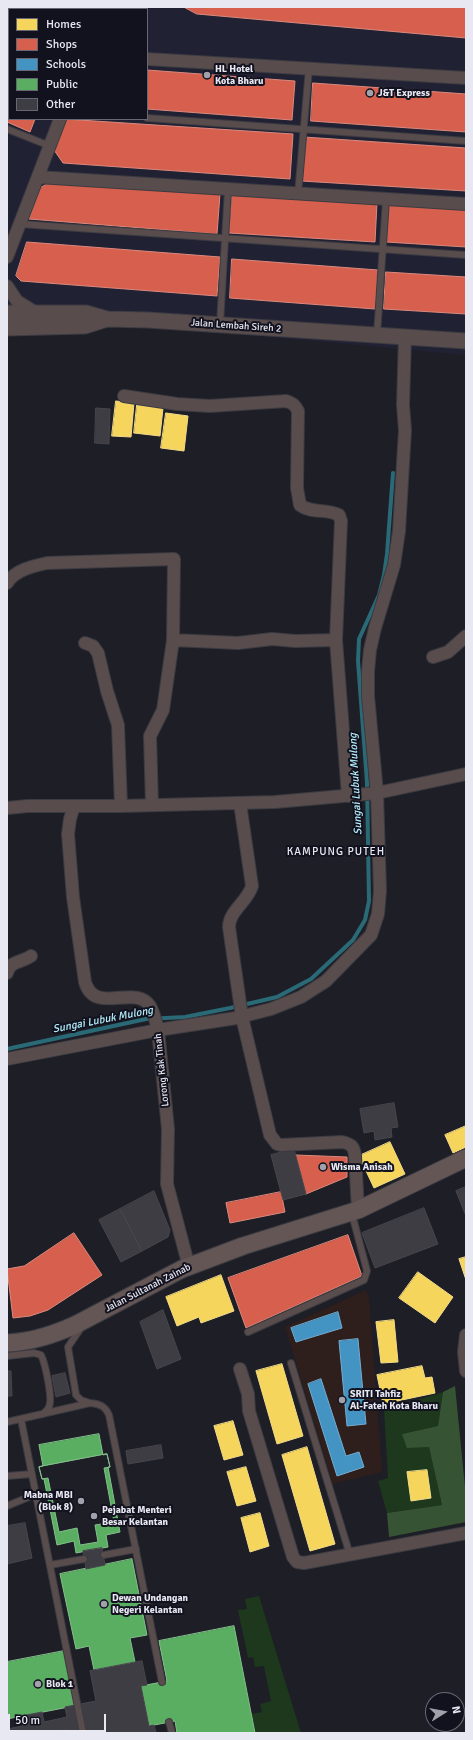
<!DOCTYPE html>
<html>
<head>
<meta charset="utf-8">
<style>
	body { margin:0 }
	#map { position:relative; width:473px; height:1740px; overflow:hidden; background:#1e1e26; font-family:Signika,sans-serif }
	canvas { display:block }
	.frame { position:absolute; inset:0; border:8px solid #e7e8f2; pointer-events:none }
	.legend { position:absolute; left:8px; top:8px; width:140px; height:112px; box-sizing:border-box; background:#12121f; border:1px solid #676873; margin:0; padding:5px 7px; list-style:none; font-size:12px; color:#e7e8f2 }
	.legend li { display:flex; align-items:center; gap:8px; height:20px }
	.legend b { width:20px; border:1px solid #676873 }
	.north { position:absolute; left:425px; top:1692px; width:40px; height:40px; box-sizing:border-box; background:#12121f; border:1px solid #676873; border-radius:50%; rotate:79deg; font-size:11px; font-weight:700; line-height:16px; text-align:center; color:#e7e8f2 }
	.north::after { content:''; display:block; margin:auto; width:14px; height:18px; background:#a1a1ab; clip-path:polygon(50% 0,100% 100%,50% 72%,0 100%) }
	.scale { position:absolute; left:8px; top:1714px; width:98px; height:18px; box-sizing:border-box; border:2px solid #e7e8f2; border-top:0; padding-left:5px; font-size:12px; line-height:14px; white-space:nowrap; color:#e7e8f2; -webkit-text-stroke:3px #12121f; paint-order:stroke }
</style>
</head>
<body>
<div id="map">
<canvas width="473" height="1740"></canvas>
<div class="frame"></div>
<ul class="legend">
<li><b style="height:11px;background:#f6d55c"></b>Homes</li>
<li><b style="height:11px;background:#d6604d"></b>Shops</li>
<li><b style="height:11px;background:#4393c3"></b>Schools</li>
<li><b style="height:11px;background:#5aae61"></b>Public</li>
<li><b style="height:11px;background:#3e3d43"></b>Other</li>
</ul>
<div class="north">N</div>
<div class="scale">50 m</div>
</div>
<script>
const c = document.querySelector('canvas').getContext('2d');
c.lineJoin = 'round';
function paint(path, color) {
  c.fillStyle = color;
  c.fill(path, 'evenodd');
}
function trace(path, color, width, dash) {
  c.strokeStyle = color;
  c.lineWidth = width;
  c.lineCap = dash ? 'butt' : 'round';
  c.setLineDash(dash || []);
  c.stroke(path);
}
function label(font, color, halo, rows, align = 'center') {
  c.font = font + ' Signika,sans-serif';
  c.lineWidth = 4;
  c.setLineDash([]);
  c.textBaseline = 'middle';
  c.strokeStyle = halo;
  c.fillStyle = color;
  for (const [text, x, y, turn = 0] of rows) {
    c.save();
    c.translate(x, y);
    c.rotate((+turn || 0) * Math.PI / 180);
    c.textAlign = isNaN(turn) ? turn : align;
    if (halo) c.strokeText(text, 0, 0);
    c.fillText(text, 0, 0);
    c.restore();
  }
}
paint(new Path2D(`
	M7,7H466V355L7,313ZM9,9H147V119H9Z`), '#212134');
paint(new Path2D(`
	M366,1290L369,1299L382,1472L333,1484L285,1327Z`), '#2e1e1c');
paint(new Path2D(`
	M443,1392L438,1426L402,1434L429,1447L442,1505L387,1513L378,1481L388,1478L384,1410Z
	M259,1596L301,1733H255L251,1714L262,1712L260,1704L271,1701L264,1666L255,1667L253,1657L248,1658L238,1610L247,1609L245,1599Z`), '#1d381c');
paint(new Path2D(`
	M455,1386L466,1497V1522L389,1537L387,1513L442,1505L429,1447L407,1448L402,1434L438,1426L443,1392Z`), '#365434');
const homes = new Path2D(`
	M116,401L134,403L131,437L112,436Z
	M137,405L163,408L160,436L134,433Z
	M166,413L188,416L184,451L161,448Z
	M466,1126V1147L453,1153L445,1135Z
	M390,1142L405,1174L374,1188L359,1156Z
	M466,1257V1280L459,1259Z
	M418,1272L453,1297L435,1323L399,1298Z
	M221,1275L234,1311L201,1323L199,1317L177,1326L166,1297Z
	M394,1320L398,1362L381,1363L376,1322Z
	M282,1364L303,1436L277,1444L256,1371Z
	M422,1366L425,1378L432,1377L435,1393L383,1404L377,1375Z
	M233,1421L243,1455L224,1460L214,1426Z
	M307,1447L335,1544L310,1551L282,1455Z
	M246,1467L256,1501L237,1506L227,1472Z
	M427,1470L431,1498L411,1501L407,1472Z
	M260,1513L269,1546L250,1552L241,1518Z`);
paint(homes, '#f6d55c');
trace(homes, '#f2db89', 1);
const shops = new Path2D(`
	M39,7H79L78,9H38Z
	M184,7H466V38L197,14Z
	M147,70L295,81L292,120L147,109Z
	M313,83L466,94V132L311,121Z
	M9,84V119H35L30,132L7,122V89Z
	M64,119L293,134L290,179L63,163L54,150Z
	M304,137L466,148V191L301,181Z
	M53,181L220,194L217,234L29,219L40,188Z
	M232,194L377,203L375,242L229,233Z
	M388,205L466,210V247L386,242Z
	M27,242L220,257L217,296L21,281L16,276Z
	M232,259L378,270L375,309L230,298Z
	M386,272L466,277V314L384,309Z
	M296,1155L347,1157V1177L306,1194Z
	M281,1192L285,1212L230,1223L226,1203Z
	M74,1233L102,1275L48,1310L30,1316L13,1318L7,1269L24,1266Z
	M348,1235L362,1276L246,1328L228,1278Z`);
paint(shops, '#d6604d');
trace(shops, '#db897e', 1);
const schools = new Path2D(`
	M7,7H24V9H9V48L7,53Z
	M338,1312L342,1328L296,1342L291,1328Z
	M358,1339L366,1424L347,1426L339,1341Z
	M321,1379L346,1456L359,1452L364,1467L337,1476L308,1384Z`);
paint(schools, '#4393c3');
trace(schools, '#74acd1', 1);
const public = new Path2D(`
	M99,1434L103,1455L107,1454L110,1467H108L120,1532L106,1535L108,1547L76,1553L74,1541L57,1545L44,1479H42L39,1467L43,1466L39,1445Z
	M107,1454L110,1467L104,1468L114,1522L95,1525L98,1542L80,1545L77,1528L59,1532L48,1478L42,1479L39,1467Z
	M132,1559L147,1635L130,1638L135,1662L94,1670L89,1646L76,1649L60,1574Z
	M234,1626L255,1733H177L175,1721L149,1726L141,1686L167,1681L159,1641Z
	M64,1651L74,1706L7,1719V1662Z`);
paint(public, '#5aae61');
trace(public, '#84bf8c', 1);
trace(new Path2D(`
	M7,1049L146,1019L185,1017L230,1008L277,997L311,979L353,940L365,920L369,901L367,782L358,661L359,639L379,595L384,575L387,554L393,473`), '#2a6a77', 4);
const building = new Path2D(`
	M96,408L110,409L109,444L95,443Z
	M394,1103L398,1127L391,1128L392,1137L375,1140L374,1131L364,1133L360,1109Z
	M294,1149L306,1194L283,1200L271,1155Z
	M466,1187V1216L456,1191Z
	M154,1191L170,1230L168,1237L142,1251L120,1209Z
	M424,1208L438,1244L375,1268L362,1233Z
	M120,1209L142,1251L121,1262L99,1220Z
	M163,1310L181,1359L157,1369L140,1322Z
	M7,1371H11L12,1396H7Z
	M65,1373L70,1393L56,1397L52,1376Z
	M161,1445L163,1458L128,1464L126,1451Z
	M25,1523L32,1558L7,1564V1526Z
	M102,1548L105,1565L86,1569L83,1551Z
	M142,1661L147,1685L141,1686L149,1726L154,1725L156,1733H103L102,1731L91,1733H70L69,1729L46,1733H7V1729L23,1726L21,1716L42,1712L44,1722L67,1717L65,1707L96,1701L90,1671Z`);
paint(building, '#3e3d43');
trace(building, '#48464d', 1);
const service = new Path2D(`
	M32,9L33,7
	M7,75L9,70
	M147,118L466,141
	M7,129L50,146
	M298,194L309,68
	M20,224L466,255
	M220,324L228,189
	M377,335L386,199
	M81,1328L68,1347L76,1395L81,1400L90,1403
	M248,1332L364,1280L367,1271L352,1214
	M7,1356L34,1353L41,1355C45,1363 53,1398 49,1407C48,1410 45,1412 43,1414
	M291,1363L350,1555
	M21,1419L83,1733
	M7,1422L90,1403C100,1404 105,1406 109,1415L162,1682
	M7,1476L32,1474
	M7,1506L36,1494
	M104,1555L136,1549
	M50,1565L84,1559
	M169,1722L172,1733`);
const minor = new Path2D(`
	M102,9L103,7
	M147,59L466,78
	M38,177L466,204
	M7,257L60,119
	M7,286L17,301L38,314
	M124,396L177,404L210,406L286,401C293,403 295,405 298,411L297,488L300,505C311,514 326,508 339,515L341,521L336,640L348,796
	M7,583C15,570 33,566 47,563L174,559L173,640L163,710L150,736L152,805
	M173,640L238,643L272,639L295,641L336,640
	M85,643L93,646L98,653L107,691L118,725L121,806
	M433,657L448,652L466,636
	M240,803L252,886C248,901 229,911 229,927L242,1017L270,1135L277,1144L281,1145L342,1142C351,1144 354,1146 355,1156L358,1210
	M74,806L70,819L68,834L73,897L85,982C95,1016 135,983 150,1006C154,1013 156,1022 158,1030L168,1129L167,1184L189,1267
	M7,808L28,806H121L275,802L377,793L466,774
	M7,973C9,961 23,962 31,956
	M7,1059L158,1030L236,1018L271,1009L301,997L326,981L371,935L378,914L380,891L377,793L368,696V671L370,650L375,628L394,565L399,531L405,430L403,405L405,337
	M466,1335L464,1352L466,1371
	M240,1369L248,1394L249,1411L293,1557L297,1562L304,1563L466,1533`);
const tertiary = new Path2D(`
	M7,313H86L107,319
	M7,328L85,326L107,319L148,320L466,341`);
const secondary = new Path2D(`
	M7,1343C31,1342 53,1335 75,1325L182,1269L243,1246L358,1210L466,1158`);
trace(service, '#3b3b42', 8);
trace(minor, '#3b3b42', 14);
trace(tertiary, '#3b3b42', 17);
trace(secondary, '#3b3b42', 19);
trace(service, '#594c4c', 6);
trace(minor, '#594c4c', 12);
trace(tertiary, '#594c4c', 15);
trace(secondary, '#655656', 17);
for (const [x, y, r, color] of [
	[207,75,4,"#a1a1ab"],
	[370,93,4,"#a1a1ab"],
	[323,1167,4,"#a1a1ab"],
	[342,1400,4,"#a1a1ab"],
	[81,1501,4,"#a1a1ab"],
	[94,1516,4,"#a1a1ab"],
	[104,1604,4,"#a1a1ab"],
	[38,1684,4,"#a1a1ab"]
]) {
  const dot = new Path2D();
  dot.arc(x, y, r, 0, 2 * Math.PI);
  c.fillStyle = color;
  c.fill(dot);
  trace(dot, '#12121f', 1.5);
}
label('bold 10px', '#e7e8f2', '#12121f', [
	["HL Hotel",215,69],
	["Kota Bharu",215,81],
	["J&T Express",378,93],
	["Wisma Anisah",331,1167],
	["SRITI Tahfiz",350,1394],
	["Al-Fateh Kota Bharu",350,1406],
	["Mabna MBI",73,1495,"right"],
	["(Blok 8)",73,1507,"right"],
	["Pejabat Menteri",102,1510],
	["Besar Kelantan",102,1522],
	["Dewan Undangan",112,1598],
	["Negeri Kelantan",112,1610],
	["Blok 1",46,1684]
], 'left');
label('10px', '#e7e8f2', '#12121f', [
	["Jalan Lembah Sireh 2",236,326,4],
	["Lorong Kak Tinah",162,1070,-96],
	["Jalan Sultanah Zainab",148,1288,-27]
]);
label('italic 11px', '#b4eefc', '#12121f', [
	["Sungai Lubuk Mulong",356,784,-93],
	["Sungai Lubuk Mulong",103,1020,-11]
]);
c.letterSpacing = '1px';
label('11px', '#e7e8f2', '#12121f', [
	["KAMPUNG PUTEH",336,852]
]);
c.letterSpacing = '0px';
</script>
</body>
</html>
